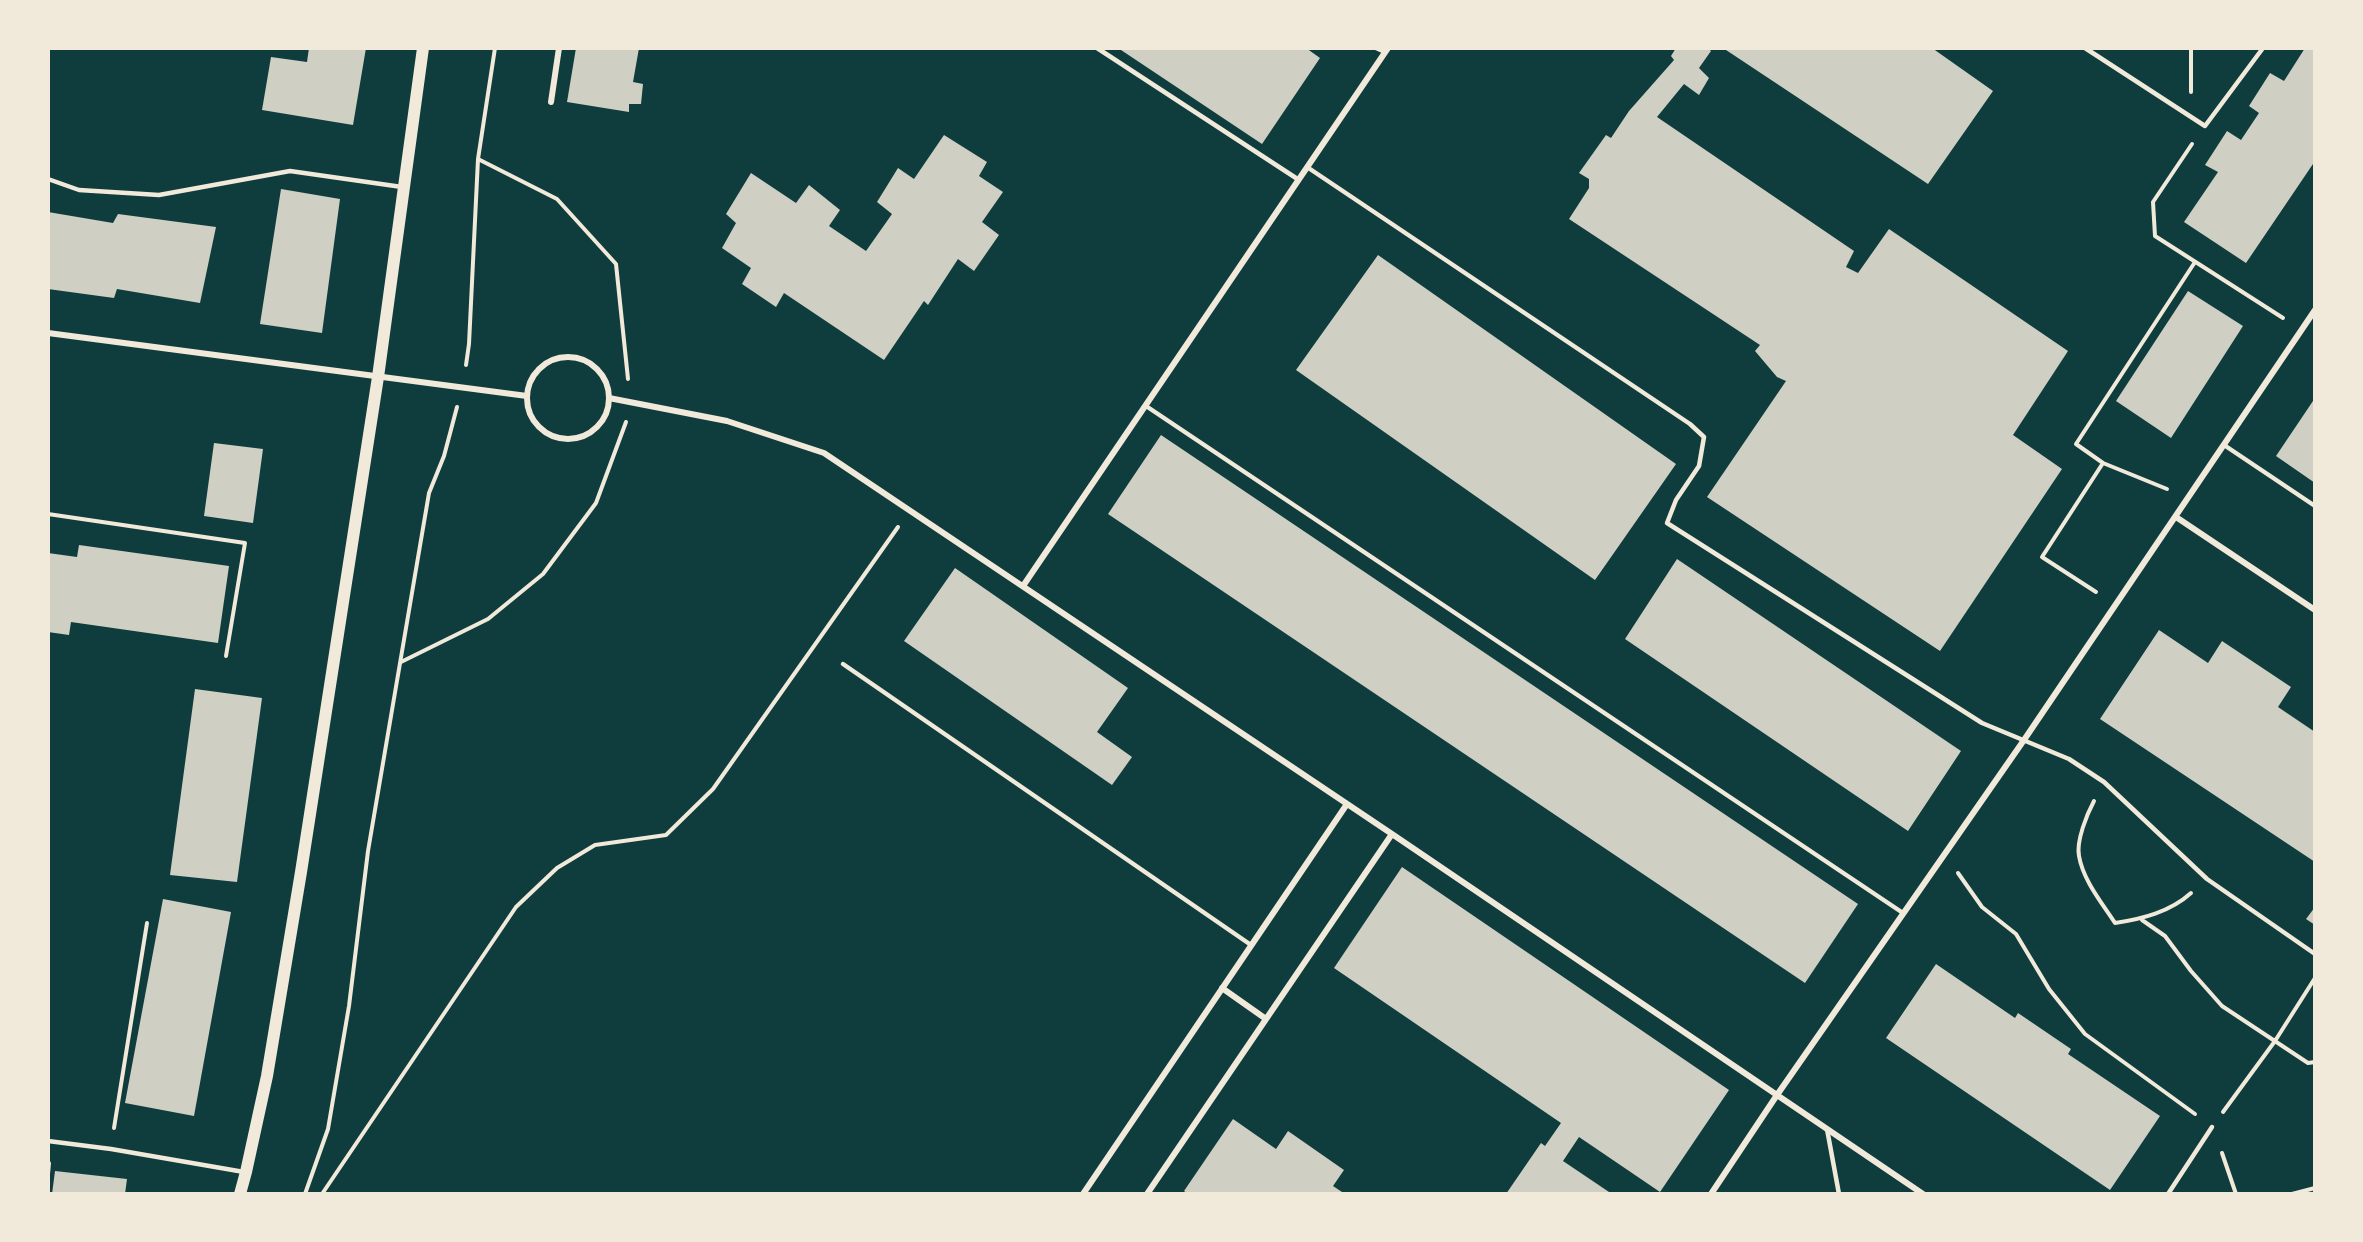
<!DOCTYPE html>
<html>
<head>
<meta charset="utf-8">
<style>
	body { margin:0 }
	#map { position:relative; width:2363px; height:1242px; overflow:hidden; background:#0f3d3e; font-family:Helvetica,sans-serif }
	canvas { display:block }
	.frame { position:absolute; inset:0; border:50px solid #f1e9da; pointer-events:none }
</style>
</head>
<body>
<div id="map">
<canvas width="2363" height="1242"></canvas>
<div class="frame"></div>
</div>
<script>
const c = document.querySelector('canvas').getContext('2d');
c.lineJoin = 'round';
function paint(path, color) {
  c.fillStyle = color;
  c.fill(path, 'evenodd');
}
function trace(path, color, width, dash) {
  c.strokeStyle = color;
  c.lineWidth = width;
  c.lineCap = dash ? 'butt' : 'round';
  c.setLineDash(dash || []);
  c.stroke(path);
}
paint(new Path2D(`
	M309,48H366L353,125L262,110L271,57L307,62Z
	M576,48H639L633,82L643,84L641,104H629V112L567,102Z
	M1118,48H1306L1320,58L1262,144Z
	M1676,48H1708L1711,51L1699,68L1709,78L1699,95L1684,84L1657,117L1854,251L1846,267L1858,273L1889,229L2068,351L2013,435L2062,469L1940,651L1707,497L1786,381L1777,377L1755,351L1760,345L1569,219L1589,188V179L1579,173L1606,135L1611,138L1629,111L1674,60L1671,56Z
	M1723,48H1932L1993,91L1928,184Z
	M2305,48H2315V161L2246,263L2184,222L2218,172L2205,165L2227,131L2241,140L2259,113L2249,106L2270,73L2284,81Z
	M944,135L987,162L979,176L1003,192L982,222L999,235L974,271L958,259L928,305L924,301L884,360L784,293L776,307L742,284L751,268L722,248L736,223L726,214L751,173L796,203L809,185L840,210L829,226L866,251L892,214L877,202L898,168L914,179Z
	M281,189L340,199L322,333L260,324Z
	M48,212L113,223L118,214L216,227L200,303L117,289L114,298L48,289Z
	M1378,255L1676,464L1595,580L1296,370Z
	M2188,291L2243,326L2171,438L2116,401Z
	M2315,398V483L2276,456Z
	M1161,435L1858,904L1805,983L1108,514Z
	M214,443L263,449L253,523L204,516Z
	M79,545L229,566L218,643L71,622L69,635L48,632V553L77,557Z
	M1677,559L1961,751L1908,831L1625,639Z
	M955,568L1128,688L1097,732L1132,757L1112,785L904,641Z
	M2159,630L2208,663L2222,641L2291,687L2278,707L2315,732V862L2100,719Z
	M195,689L262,698L237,882L170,875Z
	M1402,867L1729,1090L1660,1192L1579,1137L1563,1161L1612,1194H1506L1541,1143L1545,1146L1561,1123L1334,968Z
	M163,899L231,912L194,1116L125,1103Z
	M2315,907V925L2306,919Z
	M1936,964L2015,1018L2018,1013L2071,1049L2068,1054L2160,1116L2110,1190L1886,1038Z
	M1233,1119L1276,1149L1288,1131L1344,1170L1333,1186L1345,1194H1188L1184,1191Z
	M55,1171L127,1179L125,1194H52Z`), '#cfcfc3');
trace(new Path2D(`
	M2191,92V48
	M2192,144L2153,202L2155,236L2283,318
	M478,159L557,199L616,264L628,379
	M466,365L469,344L478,159L495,48
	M2167,489L2103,463L2076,444L2195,262
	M48,514L245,543L226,656
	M2096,592L2042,557L2103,463
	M401,662L488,619L543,574L596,503L626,422
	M2094,801C2087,814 2076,841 2079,856C2083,880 2102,903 2115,923C2142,919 2170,912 2191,893
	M1958,873L1982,907L2016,934L2049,989L2085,1034L2195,1114
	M2142,920L2165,936L2191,971L2222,1006L2308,1063L2315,1062
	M2223,1112L2275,1041L2315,978
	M114,1128L147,923
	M2222,1153L2236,1194
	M48,1174L49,1163
	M305,1194L328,1129L349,1006L368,851L429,493L444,456L457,407
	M322,1194L516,907L557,868L595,845L666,835L713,789L898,527
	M924,1194H925
	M2292,1194L2315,1188`), '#f1e9da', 4);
trace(new Path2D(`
	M1097,48L1299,180
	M1376,48L1385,52
	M2085,48L2205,126L2263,48
	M1307,167L1690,424L1704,437L1699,466L1676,500L1667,523L1982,723L2069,759L2104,782L2207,879L2315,954
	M48,179L79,190L159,195L290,171L402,187
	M1146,406L1903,913
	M2224,445L2315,506
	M843,664L1251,945
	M1827,1129L1839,1194
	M48,1141L111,1149L244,1172
	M2168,1194L2212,1127`), '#f1e9da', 4.5);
trace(new Path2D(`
	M551,102L559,48
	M48,333C208,354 368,374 527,396
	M527 398a41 41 0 1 1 82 0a41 41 0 1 1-82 0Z
	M609,398L727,421L824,453L1392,834L1923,1194
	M2176,517L2315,610
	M1023,586L1388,48
	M1222,988L1266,1019
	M1083,1194L1347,804
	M1147,1194L1392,834
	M1711,1194L1777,1095L2024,740L2315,310`), '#f1e9da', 6);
trace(new Path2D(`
	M240,1194L246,1172L267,1076L301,872L378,377L423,48`), '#f1e9da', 12);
</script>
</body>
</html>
